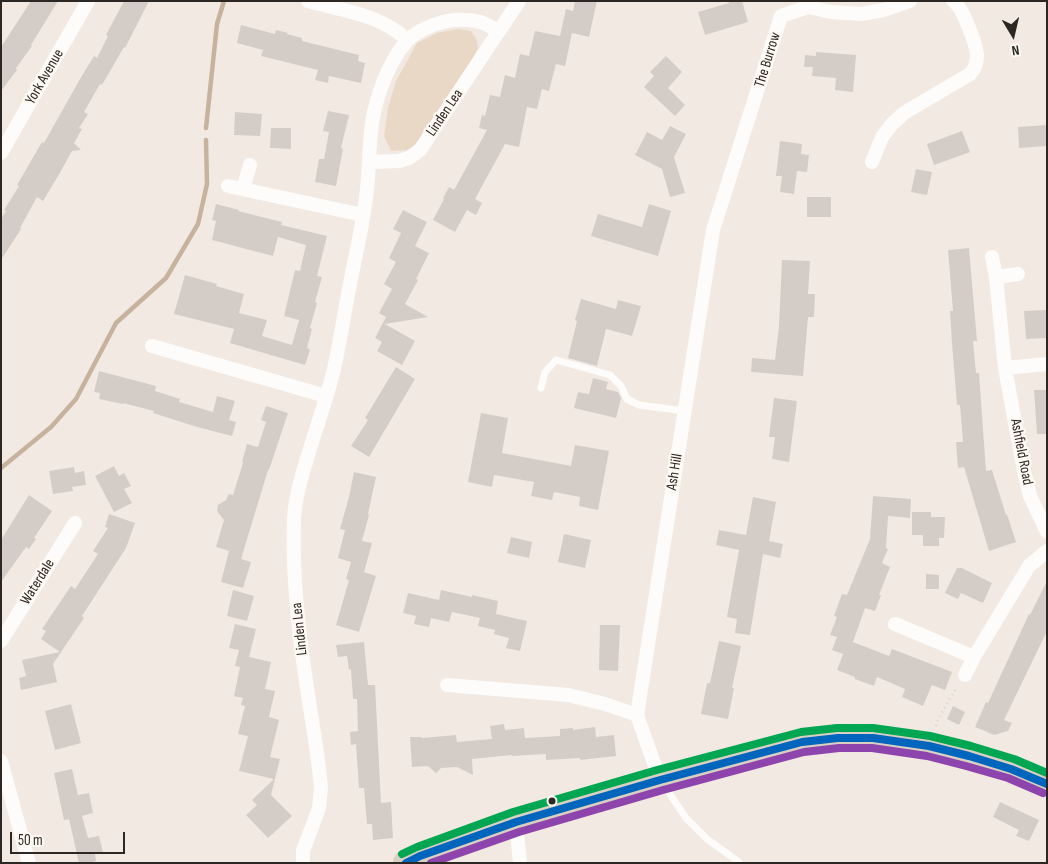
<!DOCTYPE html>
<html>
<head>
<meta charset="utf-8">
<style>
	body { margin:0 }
	#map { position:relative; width:1048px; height:864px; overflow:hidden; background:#f2eae2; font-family:"Sofia Sans Condensed",sans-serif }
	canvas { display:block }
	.frame { position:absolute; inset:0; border:2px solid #2c2722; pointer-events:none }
	.north { position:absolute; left:988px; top:10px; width:50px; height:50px; -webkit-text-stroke:4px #fff9f3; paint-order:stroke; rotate:171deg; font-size:14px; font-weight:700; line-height:20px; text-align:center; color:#2c2722 }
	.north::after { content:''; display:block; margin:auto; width:18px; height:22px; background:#2c2722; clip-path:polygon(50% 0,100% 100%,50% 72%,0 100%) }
	.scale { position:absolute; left:10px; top:832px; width:115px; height:22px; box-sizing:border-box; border:2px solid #2c2722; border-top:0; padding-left:6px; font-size:15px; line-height:18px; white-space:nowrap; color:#2c2722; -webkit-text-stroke:4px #fff9f3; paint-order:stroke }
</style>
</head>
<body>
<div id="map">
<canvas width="1048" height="864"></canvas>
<div class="frame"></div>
<div class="north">N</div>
<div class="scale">50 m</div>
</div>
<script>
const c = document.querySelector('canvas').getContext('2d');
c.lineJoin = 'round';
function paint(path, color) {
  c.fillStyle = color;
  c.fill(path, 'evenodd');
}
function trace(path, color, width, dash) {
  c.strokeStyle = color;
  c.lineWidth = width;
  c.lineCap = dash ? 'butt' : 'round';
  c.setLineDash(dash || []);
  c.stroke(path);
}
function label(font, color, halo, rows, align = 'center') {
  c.font = font + ' "Sofia Sans Condensed",sans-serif';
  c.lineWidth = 4.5;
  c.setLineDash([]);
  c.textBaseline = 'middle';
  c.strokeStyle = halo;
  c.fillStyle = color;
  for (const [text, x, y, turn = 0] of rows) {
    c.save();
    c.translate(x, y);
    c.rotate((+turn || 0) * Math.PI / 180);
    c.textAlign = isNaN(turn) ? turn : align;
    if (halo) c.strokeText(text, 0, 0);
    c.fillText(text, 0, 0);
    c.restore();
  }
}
paint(new Path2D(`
	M458,29L471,31L476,38L478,48L459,85L424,130L419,143L407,150L391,151L384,136L388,108L396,81L417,43L437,33Z`), '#e9d8c6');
trace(new Path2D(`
	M206,128L217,24L224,1
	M1,468L51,427L76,399L116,323L166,278L198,224L207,184L206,140`), '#c7b39d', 4.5);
paint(new Path2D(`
	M31,1H58L31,45L32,46L16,68L17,70L1,91V47Z
	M124,1H149L125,48L124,47L102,85L100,84L84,112L88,114L79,128L82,129L74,143L81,150L72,151L61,171L43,201L37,197L20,228L21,229L1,260V219L6,211L4,210L19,186L17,185L42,142L44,143L80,79L94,56L97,58L108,36L106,35Z
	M575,1H597L589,37L572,33L565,66L556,64L549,91L542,89L537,109L527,107L519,147L505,144L475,199L482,203L476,215L467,210L455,232L433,220L444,199L443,198L449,187L454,190L487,130L479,128L482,115L485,116L490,95L500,97L505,75L515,78L520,54L529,56L535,31L560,36L566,9L573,11Z
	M728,1H742L748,22L705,35L698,12L729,3Z
	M241,25L275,34L276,30L288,33L287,34L302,38V41L359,55L358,61L365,63L361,83L329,76L328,83L315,80L318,70L261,56L263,50L237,43Z
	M816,52L856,55L853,92L835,90L836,78L812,76L813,67H804L805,55L816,56Z
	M666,56L682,72L668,88L685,105L675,116L644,87L654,76L650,72Z
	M328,111L349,115L341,148L343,149L336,186L315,182L319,159H324L329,132L323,131Z
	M235,112L262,114L260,136L234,135Z
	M1047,125V146L1019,148L1018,127Z
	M670,126L686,134L674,157L685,193L670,197L662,169L635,155L647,132L662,140Z
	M271,128H291V149L270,148Z
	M962,131L970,152L934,165L927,144Z
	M780,141L802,144L801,154L809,155L807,172L797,171L794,194L780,192L782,176H776Z
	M916,169L932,172L927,195L911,192Z
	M807,197H831V217H807Z
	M216,204L239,210L238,211L282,222L281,225L327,236L317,276L322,277L315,302L317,303L310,328L312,329L307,348L310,350L305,365L230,343L234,329L174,314L185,275L217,284L216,286L244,294L239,313L267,320L262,336L292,345L299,320L284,316L295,270L300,271L306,245L278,237L273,256L212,240L216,221L212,220Z
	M649,204L671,211L658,256L591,236L598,214L642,227Z
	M403,210L427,222L415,246L429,253L416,279L418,280L405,304L428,317L385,324L415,341L402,365L377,351L382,342L375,338L386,317L379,313L392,289L384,284L396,262L389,258L401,233L393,229Z
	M969,248L977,341H973L976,373H979L986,471L992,470L1006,515L1007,514L1016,542L989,551L964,467L958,468L956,442H963L960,405H957L952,343L950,311H953L948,250Z
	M782,260L810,261L808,294H815L814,317H808L803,376L751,372L752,358L775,360L779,326Z
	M581,299L616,309L618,300L641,306L632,336L606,329L597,366L568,358L577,321L575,320Z
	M1047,310V338L1026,339L1024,311Z
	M396,367L415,379L369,457L351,446L368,420L365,418Z
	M99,371L156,386L155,391L180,399L179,402L213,412L217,396L235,401L229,420L236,422L232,436L197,427L153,413L154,411L123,403V404L99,399L100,393L94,392Z
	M593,378L608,382L606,389L618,392L621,398L616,418L574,408L578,392L589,394Z
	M1034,390H1047V434H1037Z
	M774,398L797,401L789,462L772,459L775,437H769Z
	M266,406L288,413L269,470H268L241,559L251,562L243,588L221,582L229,551L216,547L224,520L217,511L218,505L226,500L229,494L233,495L243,463L242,462L247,444L258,447L266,422L261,420Z
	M481,413L508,418L502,453L571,466L575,445L609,451L598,510L579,506L580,497L554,492L552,500L531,496L534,482L494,475L492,487L468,482Z
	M114,466L119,476L124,473L131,486L124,489L132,503L114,512L95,476Z
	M74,467L75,473L84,471L86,485L72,487L73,491L53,494L49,471Z
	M354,472L376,477L368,514L369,515L362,541L372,543L364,572L376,576L359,632L336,625L349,580L346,579L351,562L338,558L345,530L340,529L349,497Z
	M29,495L52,511L34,538L36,539L29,549L26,547L1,582V540Z
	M873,496L911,499L910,518L888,516L886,548L888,549L882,563L890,567L879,595H881L875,611L865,608L853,642L889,656L892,649L952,672L945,690L932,685L923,706L902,697L905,689L877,677L874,686L855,679V677L837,670L843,654L832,650L837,637L830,635L837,617L834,616L842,594L847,595L870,539Z
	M753,497L776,502L769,541L783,544L780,558L763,554L750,635L735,633L737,619L727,617L739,550L716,545L719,530L746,535Z
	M912,512H931V517H945L944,538H939V546H923V535H912Z
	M109,514L135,523L126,548L82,616L84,618L53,664L57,682L21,690L19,678L26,676L22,660L60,652L41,639L46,631L42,629L71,586L75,589L98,554L93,551L108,528L105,527Z
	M564,534L591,540L585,568L558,562Z
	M511,537L532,542L529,558L507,553Z
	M957,568H962L992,583L983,603L961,593L958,599L945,593Z
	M926,574L939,575V589H926Z
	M1047,581V631L1004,720L1012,723L1008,731L994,735L975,727L986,702L988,703L1029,614L1030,615Z
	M233,590L254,596L247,621L227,616Z
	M441,590L472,597V595L498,601L496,614L527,621L520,651L506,648L509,638L494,634L495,630L478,626L480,618L452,612L449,622L431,618L429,627L414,624L416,616L403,613L408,593L439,600Z
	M235,624L256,629L249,657L271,662L265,689L275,691L269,717L279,720L270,757L280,759L271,795L292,816L268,838L246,815L257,805L252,800L274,779L239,771L248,736L238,734L245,706L241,705L243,698L234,696L240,667L235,666L239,650L229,648Z
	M600,625H620L618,671L599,670Z
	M719,641L741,646L732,688H734L728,719L701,714L707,683H710Z
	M364,642L368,685H375L381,803L391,802L393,838L373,840L372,824H367L364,788H359L356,744L351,745L350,732L358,731L357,699H353L351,669L349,670L347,656L338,657L336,645Z
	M71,704L81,743L55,750L45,711Z
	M953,706L965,712L959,725L947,719Z
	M504,724L505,730L524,728L525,738L560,736V729L573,728V730L595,727L596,737L614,735L616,756L580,760V758L546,760V754L512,756V755L472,759L473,775L457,767L441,768L436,773L428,766L412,767L410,737H422V738L456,735L457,742L492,739L490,726Z
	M72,769L78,795L89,793L93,813L82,816L88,838L99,836L103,852L95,854L96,861L89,863H79L69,819L64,820L54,773Z
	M1000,802L1039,820L1029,841L1016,836L1019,830L993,817Z`), '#d4cdc7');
trace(new Path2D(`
	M936,726L938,719L957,687`), '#d5d3d1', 2.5, [1, 4]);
trace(new Path2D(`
	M541,388L545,372L556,360L610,375L621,386L627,399L639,405L685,411
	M663,784L686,818L707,839L739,862`), '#fdfcfb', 7);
trace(new Path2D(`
	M308,1C341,10 382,15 407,40
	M1,153L88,1
	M370,162L399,161L409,158L420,150L499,31
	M872,162L882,137L892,124L904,113L970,74C975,69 977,63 977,55C976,44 963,7 953,1
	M228,186L363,215
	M243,189L250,165
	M992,257L996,277L1005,368L1024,471L1030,496L1047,532
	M996,277L1018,274
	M152,346L326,396
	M1005,368L1047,364
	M895,624L974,657
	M1,641L75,523
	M965,675L974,657L1029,566L1047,551
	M447,685L568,695L605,704L637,715
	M1,761L29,863
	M660,780L637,715L713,230L781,16L808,7L831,12L861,14L884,10L910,1
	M516,822L520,863
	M303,863V851L319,808L321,788C318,752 311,717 306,681C298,628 292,574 294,520C295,496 302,475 309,452C317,426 326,400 333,373C340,344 344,313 350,284C356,252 364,221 367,189C369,171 369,152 371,133C373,106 384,74 399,51C415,26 451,15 480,22C487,24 493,28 499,31L519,1`), '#fdfcfb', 14);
trace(new Path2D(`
	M406,863L420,856L516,822L660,780L744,757L802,742L838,738H873L929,746L969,756L1011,769L1047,784`), '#d9d0c2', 26);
trace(new Path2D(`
	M406,863L420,856L516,822L660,780L802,742L838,738H873L929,746L969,756L1011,769L1047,784`), '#0065bd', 8);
trace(new Path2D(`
	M431,863L519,832L663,790L804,752L839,748H872L927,756L966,766L1008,778L1043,793`), '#8e44ad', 8);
trace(new Path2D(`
	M402,854L417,847L513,812L657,770L801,732L837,728H873L930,736L971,746L1014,759L1047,773`), '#00a651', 8);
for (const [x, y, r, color] of [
	[552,801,4.5,"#2c2722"]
]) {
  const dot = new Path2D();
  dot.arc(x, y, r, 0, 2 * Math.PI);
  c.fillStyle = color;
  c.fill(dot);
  trace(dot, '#fff9f3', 2);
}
label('15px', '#2c2722', '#fff9f3', [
	["The Burrow",768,60,-73],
	["York Avenue",45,77,-60],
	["Linden Lea",445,113,-56],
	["Ashfield Road",1021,452,79],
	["Ash Hill",675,472,-81],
	["Waterdale",38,582,-58],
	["Linden Lea",300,629,-96]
]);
</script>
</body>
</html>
